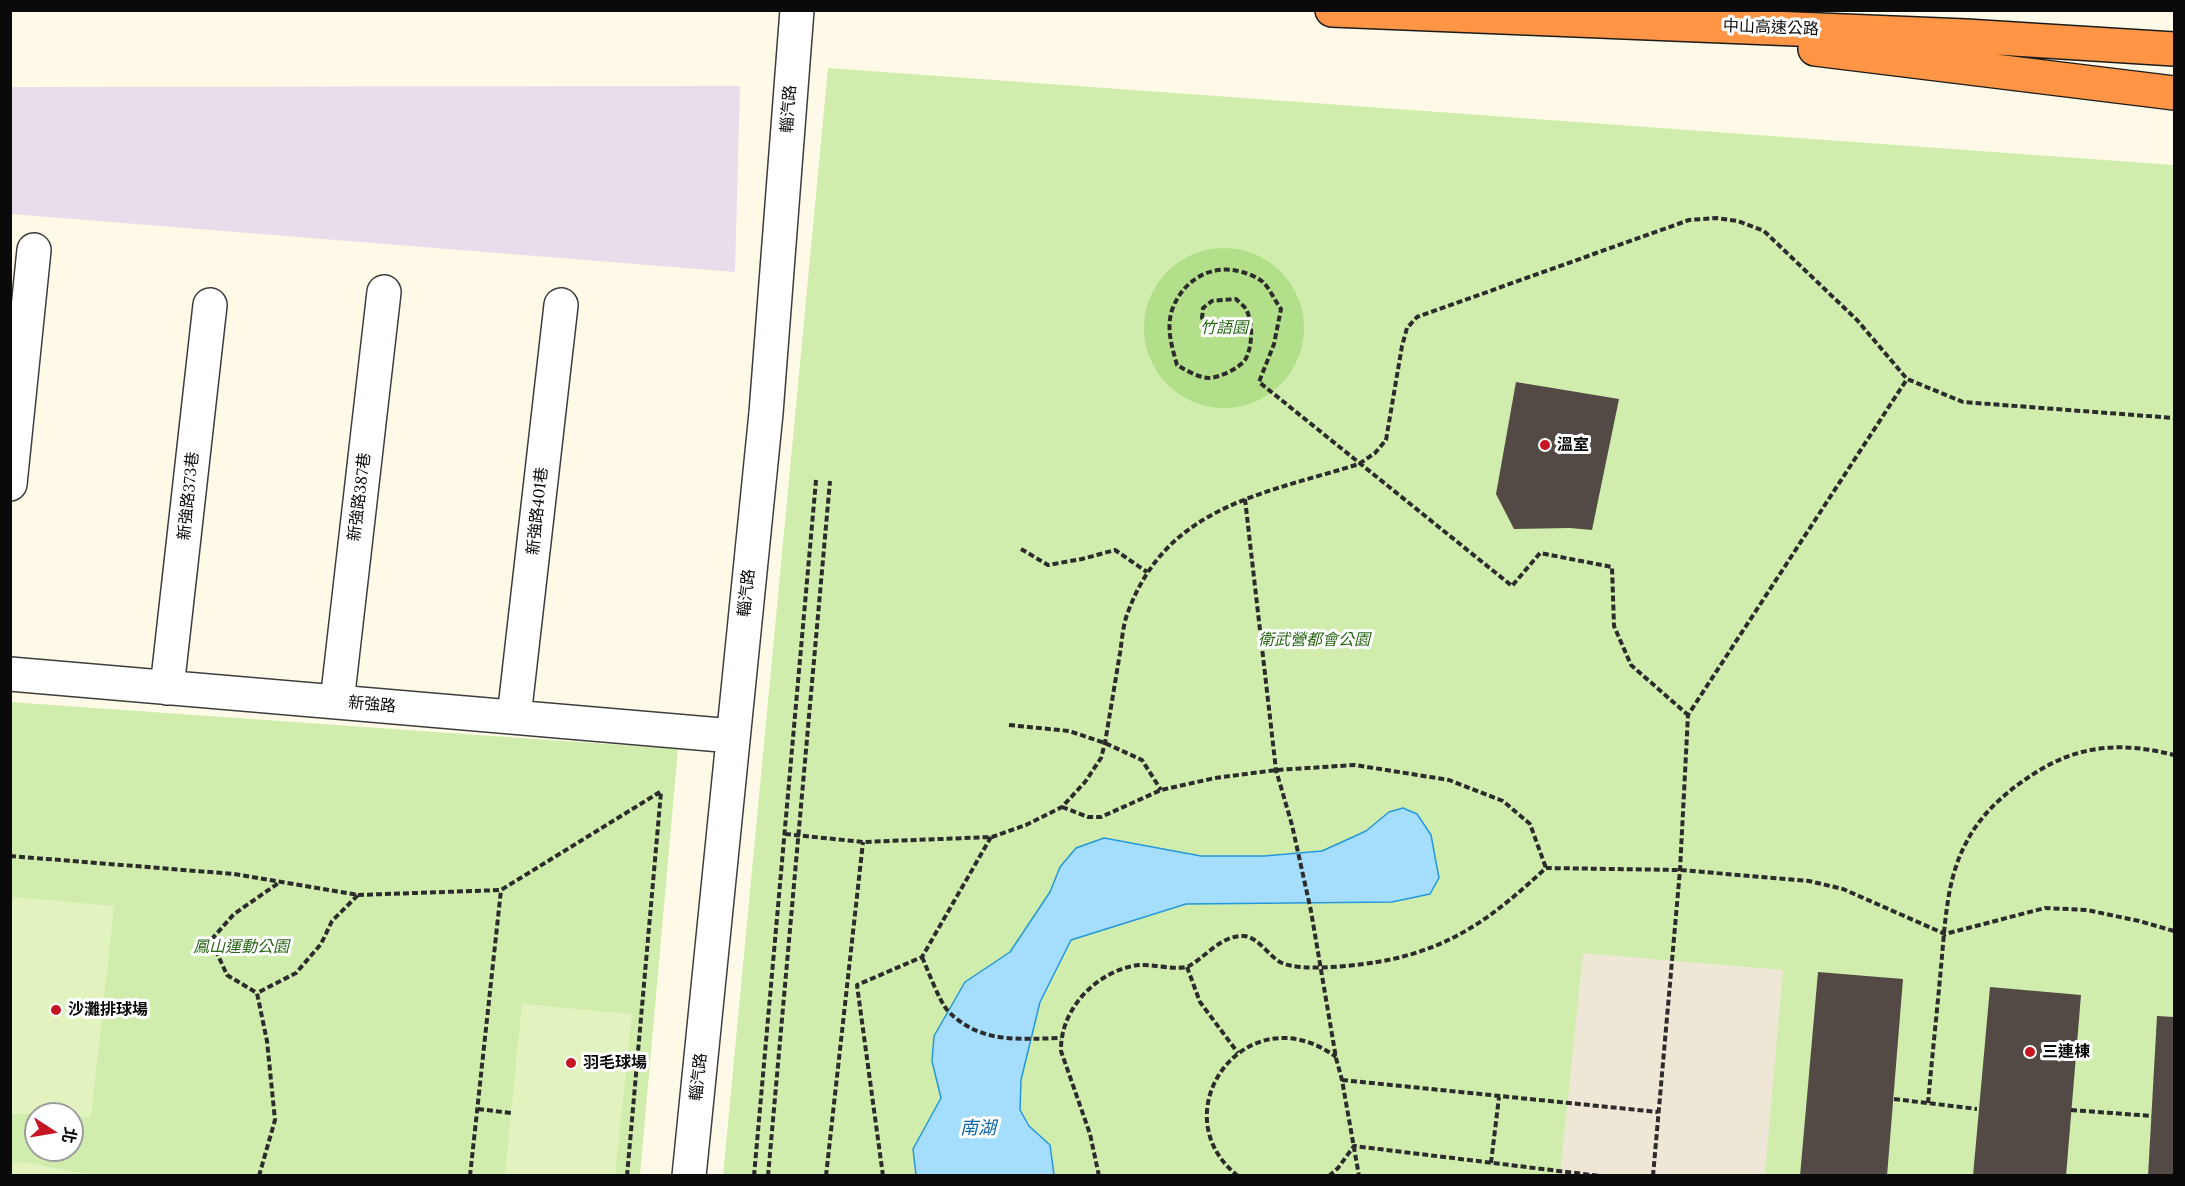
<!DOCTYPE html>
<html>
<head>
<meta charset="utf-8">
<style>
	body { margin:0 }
	#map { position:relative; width:2185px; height:1186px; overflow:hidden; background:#fffae7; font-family:Lora,"Noto Sans TC",serif }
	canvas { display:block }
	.frame { position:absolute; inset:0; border:12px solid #0a0a0a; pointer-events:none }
	.north { position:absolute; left:24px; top:1102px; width:60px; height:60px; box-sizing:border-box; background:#fff; border:2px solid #9d9d9d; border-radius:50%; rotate:102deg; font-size:16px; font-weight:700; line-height:24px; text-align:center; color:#0a0a0a }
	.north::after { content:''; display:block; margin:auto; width:21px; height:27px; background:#c61523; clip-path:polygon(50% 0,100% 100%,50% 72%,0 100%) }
</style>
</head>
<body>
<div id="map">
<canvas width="2185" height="1186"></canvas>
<div class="frame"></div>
<div class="north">北</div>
</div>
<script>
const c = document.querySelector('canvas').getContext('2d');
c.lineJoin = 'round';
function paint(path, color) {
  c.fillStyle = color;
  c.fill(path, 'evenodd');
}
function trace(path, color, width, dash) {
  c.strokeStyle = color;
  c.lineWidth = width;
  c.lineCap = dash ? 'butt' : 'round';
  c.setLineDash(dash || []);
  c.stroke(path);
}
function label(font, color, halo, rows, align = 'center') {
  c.font = font + ' Lora,"Noto Sans TC",serif';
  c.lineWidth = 6;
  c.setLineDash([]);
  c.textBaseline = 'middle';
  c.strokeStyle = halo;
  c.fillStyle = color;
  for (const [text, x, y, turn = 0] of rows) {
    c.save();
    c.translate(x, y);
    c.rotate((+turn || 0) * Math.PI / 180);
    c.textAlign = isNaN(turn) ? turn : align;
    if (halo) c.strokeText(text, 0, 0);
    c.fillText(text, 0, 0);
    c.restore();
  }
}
paint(new Path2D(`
	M740,86L735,272L11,214V87Z`), '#e9dceb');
paint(new Path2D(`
	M828,68L2174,165V1175L723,1176Z
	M10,702L678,749L640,1175H11ZM36,1114H72V1150H36Z`), '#d0edad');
paint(new Path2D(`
	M1144 328a80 80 0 1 1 160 0a80 80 0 1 1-160 0Z`), '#b3df8b');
paint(new Path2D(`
	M11,897L114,906L91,1117L72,1116V1114H11Z
	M522,1004L632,1014L615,1175H505Z
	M22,1162L92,1175H11V1163Z`), '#e3f3c0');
paint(new Path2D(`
	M1583,953L1783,970L1765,1175H1560Z`), '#eee7d6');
const water = new Path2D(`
	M1403,808L1417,814L1431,835L1439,878L1430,894L1392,902L1186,904L1071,940L1040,1002L1021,1080L1020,1110L1029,1126L1050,1145L1054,1175H916L913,1149L941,1098L932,1061L934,1036L965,982L1010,952L1050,892L1060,867L1076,848L1104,838L1201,856H1264L1322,851L1366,831L1389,812Z`);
paint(water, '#a5defd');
trace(water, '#2597db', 1.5);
paint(new Path2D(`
	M1516,382L1619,399L1592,530L1570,528L1514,529L1496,494Z
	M1818,972L1903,979L1887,1176H1800Z
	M1990,987L2081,995L2066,1176H1973Z
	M2157,1016L2174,1017V1176H2148Z`), '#534a45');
const minor = new Path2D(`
	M10,484L34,250
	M10,674L733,736
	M167,688L210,305
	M337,702L384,292
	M514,717L561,305
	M689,1176L766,413L797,10`);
const highway = new Path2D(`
	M1332,10L1966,36L2174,49
	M1815,49L2174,93`);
trace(minor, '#3d3d3d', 36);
trace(highway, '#1b1b1b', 36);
trace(new Path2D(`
	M1209,325L1202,318L1203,308L1212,301L1236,299C1239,302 1244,306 1246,309C1253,322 1253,347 1245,360C1238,369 1219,378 1208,378C1197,377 1186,370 1177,365C1172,347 1166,329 1172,310C1183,280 1211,263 1242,272C1249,274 1257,277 1263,282C1270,289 1275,301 1281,309L1274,344L1259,382L1512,586L1540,553L1612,567L1614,626L1631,665L1688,715
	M1245,499L1276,770L1292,825L1311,911L1336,1058L1342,1080L1359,1176
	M1021,549L1048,565L1082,559L1115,550L1147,572
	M1009,725L1069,731L1105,743L1142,760L1161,790
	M1062,807L1088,817H1101L1161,790L1215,778L1276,770L1355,765L1449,780L1503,801L1530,824L1546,868
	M785,834L863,842L992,837L1026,825L1062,807L1085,782L1101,758L1105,743C1110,713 1115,683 1120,653C1122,640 1123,624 1128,612C1167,506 1263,494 1359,464L1375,453L1386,440L1402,346L1407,328L1417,317L1689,220L1716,218L1738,221L1764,231L1857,320L1907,379L1963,402L2174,418
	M10,856L234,874L358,895L332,921L321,944L296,973L257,993
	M358,895L501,890L660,792
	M922,957C928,970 939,1001 948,1011C980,1044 1019,1039 1061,1038
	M1187,967L1200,1002L1238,1053
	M1342,1080L1658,1112
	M1894,1099L1977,1109
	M1928,1103C1932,1058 1937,1012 1941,967C1945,926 1946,880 1966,843C1981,813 2008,790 2035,773C2080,744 2124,742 2174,755
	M478,1109L511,1113
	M2071,1110L2152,1116
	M1491,1163L1499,1097
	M259,1176L275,1120L267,1041L257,993L227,975L211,940L234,914L280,882
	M470,1176L501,890
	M627,1176L661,792
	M754,1176L816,480
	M768,1176L830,481
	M826,1176L863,842
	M883,1176L857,985L922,957L991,837
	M1099,1176L1090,1134L1061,1051C1060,1008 1098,970 1139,965C1152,964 1178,971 1189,966C1207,956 1221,935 1244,936C1258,937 1268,955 1280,962C1301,973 1363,965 1388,960C1456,946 1496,914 1546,868L1680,870L1809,881L1843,889L1945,934L2045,908L2087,910L2139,921L2174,931
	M1238,1176C1158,1113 1247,991 1336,1057
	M1329,1176L1338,1168L1354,1146L1600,1176
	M1653,1176L1680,870L1688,715L1907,379`), '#2c2c2c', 4, [6, 3]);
trace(minor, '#fff', 33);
trace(highway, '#ff9545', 33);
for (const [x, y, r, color] of [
	[1545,445,6,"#c61523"],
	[56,1010,6,"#c61523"],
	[2030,1052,6,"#c61523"],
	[571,1063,6,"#c61523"]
]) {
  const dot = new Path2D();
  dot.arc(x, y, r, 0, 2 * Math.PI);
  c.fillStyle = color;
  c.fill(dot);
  trace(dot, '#fff', 2);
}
label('16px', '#0a0a0a', '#fff', [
	["中山高速公路",1771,28,2],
	["輜汽路",789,109,-86],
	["新強路373巷",189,496,-84],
	["新強路387巷",360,497,-83],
	["新強路401巷",538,511,-84],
	["輜汽路",747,593,-84],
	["新強路",372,705,5],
	["輜汽路",699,1077,-84]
]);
label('italic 16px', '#286715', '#fff', [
	["竹語園",1224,328],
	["衛武營都會公園",1314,640],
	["鳳山運動公園",241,947]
]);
label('bold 16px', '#0a0a0a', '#fff', [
	["溫室",1557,445],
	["沙灘排球場",68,1010],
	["三連棟",2042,1052],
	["羽毛球場",583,1063]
], 'left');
label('italic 18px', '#0966a6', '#fff', [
	["南湖",978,1129]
]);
</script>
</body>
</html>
